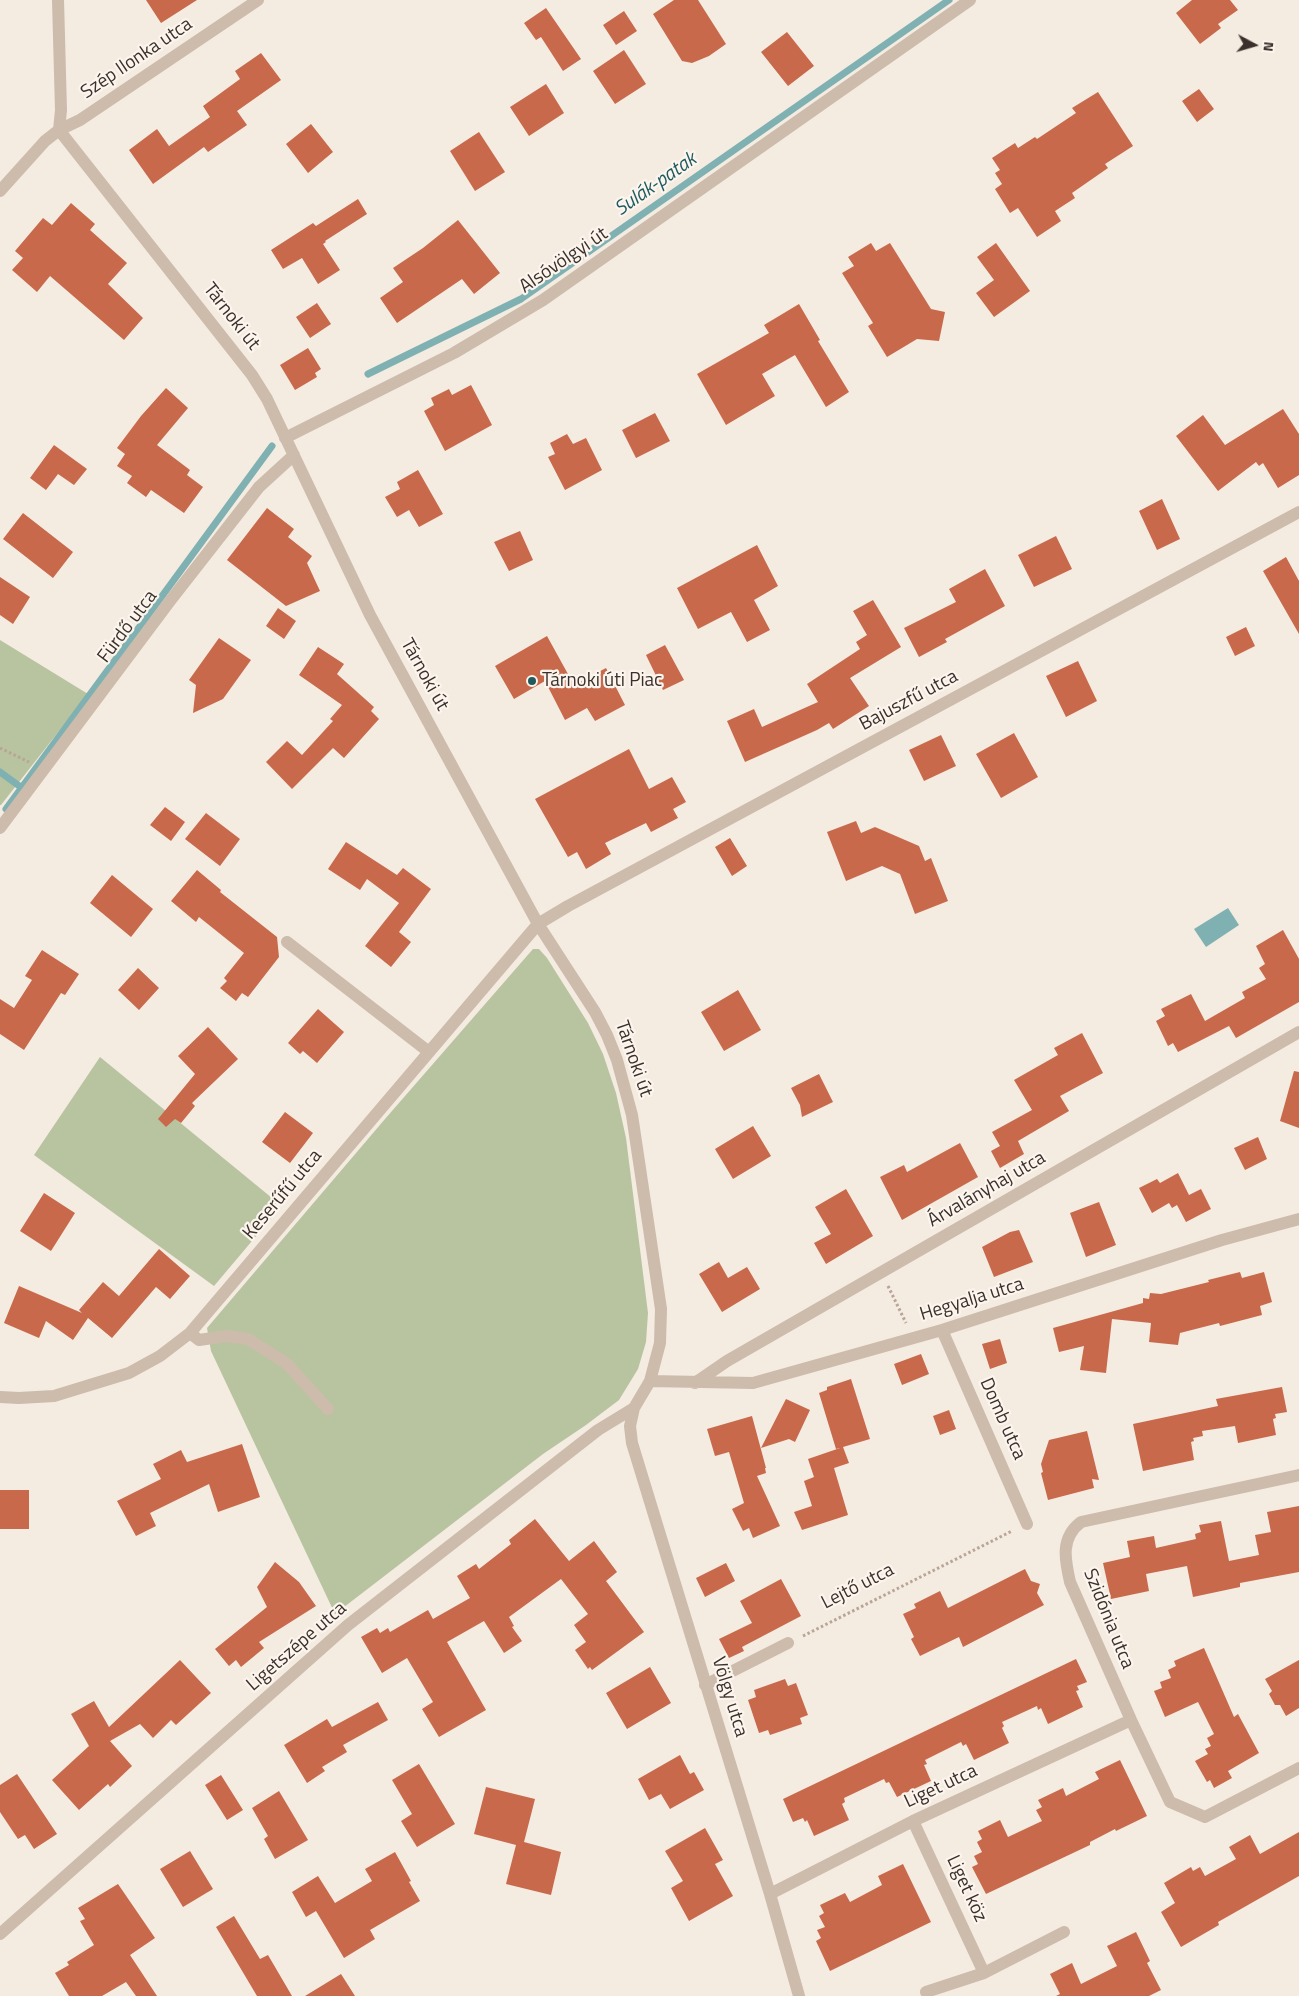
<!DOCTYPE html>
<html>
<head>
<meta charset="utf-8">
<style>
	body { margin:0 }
	#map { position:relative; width:1299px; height:1996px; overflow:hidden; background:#f4ebe1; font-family:"Titillium Web",sans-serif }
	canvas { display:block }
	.north { position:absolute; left:1229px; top:20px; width:50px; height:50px; -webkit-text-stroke:4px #fbf5ee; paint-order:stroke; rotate:96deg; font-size:14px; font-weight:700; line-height:20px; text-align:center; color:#3b302b }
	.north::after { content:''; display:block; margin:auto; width:18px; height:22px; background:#3b302b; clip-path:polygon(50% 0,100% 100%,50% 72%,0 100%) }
</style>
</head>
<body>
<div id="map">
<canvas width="1299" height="1996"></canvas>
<div class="north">N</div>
</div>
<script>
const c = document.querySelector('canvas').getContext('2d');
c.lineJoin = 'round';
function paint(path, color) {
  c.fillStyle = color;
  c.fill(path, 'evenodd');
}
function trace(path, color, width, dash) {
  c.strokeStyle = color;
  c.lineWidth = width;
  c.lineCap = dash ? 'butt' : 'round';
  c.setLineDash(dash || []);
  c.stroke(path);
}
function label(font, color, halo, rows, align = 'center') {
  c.font = font + ' "Titillium Web",sans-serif';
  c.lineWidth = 4.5;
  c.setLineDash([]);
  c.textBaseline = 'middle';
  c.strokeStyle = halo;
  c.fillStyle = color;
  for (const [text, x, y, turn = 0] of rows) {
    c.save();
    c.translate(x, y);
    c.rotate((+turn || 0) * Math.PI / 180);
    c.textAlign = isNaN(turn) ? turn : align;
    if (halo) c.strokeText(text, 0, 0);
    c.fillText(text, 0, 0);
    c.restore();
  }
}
paint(new Path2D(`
	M0,640L88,694L1,805H0Z
	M533,949H539L547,958L588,1023L603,1054L616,1093L626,1138L648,1313L646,1342L638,1369L619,1400L586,1425L543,1454L335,1614L211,1351L207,1328L385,1119Z
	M100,1057L272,1198L279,1209L214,1286L34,1155Z`), '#b8c4a0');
paint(new Path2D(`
	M1228,908L1239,925L1206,947L1194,929Z`), '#7fb0b2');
trace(new Path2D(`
	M368,374L521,299L949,0
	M0,772L22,788
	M6,809L272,446`), '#7fb0b2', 7);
paint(new Path2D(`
	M146,0H197L161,23Z
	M674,0H698L726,44L709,56L692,63L682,61L653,14Z
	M1192,0H1230L1238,10L1218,24L1221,28L1200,44L1176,13Z
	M546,8L581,59L563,71L541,37L536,40L524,23Z
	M624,11L637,31L616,45L603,25Z
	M787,32L814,66L788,86L761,52Z
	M624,50L646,84L615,104L593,71Z
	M261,53L281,80L237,111L247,125L208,152L204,147L153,184L129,150L157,129L169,146L210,117L203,106L240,79L235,71Z
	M546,84L564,113L529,136L510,107Z
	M1199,89L1214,109L1197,122L1182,101Z
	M1098,92L1133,146L1105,164L1108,168L1072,193L1075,198L1055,211L1061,221L1037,237L1018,208L1010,213L995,189L1002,184L995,173L1000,170L992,158L1015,143L1018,148L1035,137L1037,139L1076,113L1072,108Z
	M311,124L333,152L308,173L286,144Z
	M479,132L505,172L475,191L450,151Z
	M358,199L367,214L325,241L326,242L323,244L340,270L318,284L302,258L283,269L271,250L313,223L316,226Z
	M71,203L95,224L90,230L127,263L108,284L143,318L124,340L50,276L37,292L12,270L23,258L15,251L43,218L52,225Z
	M458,220L500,273L474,294L462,279L397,323L380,298L403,282L393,268L423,248Z
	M871,243L876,251L890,243L931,309L945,312L939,341L917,339L887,357L868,326L873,323L842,273L854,266L848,257Z
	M996,243L1030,291L994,317L976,293L994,280L977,257Z
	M317,303L331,324L310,338L296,317Z
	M799,304L820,340L818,341L849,392L826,407L795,355L762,374L775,396L726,425L697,374L769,333L764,325Z
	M308,348L321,369L315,373L317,377L295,390L280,365Z
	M471,385L492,425L445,451L424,411L434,405L431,398L449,389L452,395Z
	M166,388L188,408L157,445L190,470L187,475L203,487L184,513L151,490L146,497L127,483L132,476L117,466L125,454L117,448L141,416Z
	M1283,409L1299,434V475L1278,488L1263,463L1259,466L1256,462L1218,491L1176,436L1203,415L1225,445Z
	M655,413L670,441L636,458L622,430Z
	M567,434L573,444L586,438L602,470L565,490L548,457L555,454L550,443Z
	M54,445L87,469L74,485L58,474L46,490L30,478Z
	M418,470L443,514L419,527L409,510L397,517L385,497L400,489L397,482Z
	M1162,499L1180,539L1157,550L1139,511Z
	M267,508L294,529L288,537L312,556L307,563L320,591L286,606L227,560Z
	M23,513L73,552L53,578L3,539Z
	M520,531L533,560L509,571L494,542Z
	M1056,536L1072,569L1034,587L1018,555Z
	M757,545L778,586L754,600L770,630L747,642L731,612L698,629L677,588Z
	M1286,557L1299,581V634L1263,571Z
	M985,569L1005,606L945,639L947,642L919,657L904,628L956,602L949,589Z
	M0,577L30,597L13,624L0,615Z
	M873,600L901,647L850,678L869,706L833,729L829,723L817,730L745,762L727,721L754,709L762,727L818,702L807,684L860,649L856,642L867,635L853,611Z
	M278,608L296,621L284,639L266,626Z
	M1246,627L1255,646L1235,656L1226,637Z
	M547,636L574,685L606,668L625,705L595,721L587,708L565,720L545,681L514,699L495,666Z
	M219,638L251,660L223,699L193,713L196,685L189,680Z
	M665,645L684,680L663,690L646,655Z
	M318,647L344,664L337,674L374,707L371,711L379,719L344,758L333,748L292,789L266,762L287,741L302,755L333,721L330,719L342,705L299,675Z
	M1078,661L1097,701L1066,717L1046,676Z
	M1014,733L1038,777L1001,798L976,754Z
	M941,735L956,766L924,781L909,750Z
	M629,749L649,789L672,777L686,802L673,809L678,818L651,832L646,823L605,843L611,854L586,869L577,852L568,857L535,799Z
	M165,807L185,822L171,841L150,825Z
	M206,813L240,839L220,866L185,839Z
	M856,821L861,833L875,827L919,846L925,861L931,858L948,901L915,914L900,874L882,866L846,881L827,832Z
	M730,838L747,866L732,876L715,847Z
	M346,842L397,875L403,868L431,889L399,932L411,942L391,967L365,946L399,903L367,879L360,890L328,869Z
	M197,870L221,890L220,892L277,937L279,957L248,997L242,993L236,1001L220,988L227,981L224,978L244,953L199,917L196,922L171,901Z
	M112,875L153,909L131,937L90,903Z
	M1283,930L1299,959V1002L1236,1038L1229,1026L1178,1052L1173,1043L1168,1046L1156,1021L1165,1016L1161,1009L1191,994L1205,1021L1245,998L1242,992L1266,979L1259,968L1265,964L1256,946Z
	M42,950L79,974L65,995L61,993L24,1050L0,1034V999L14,1008L32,980L25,976Z
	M138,968L159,988L139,1010L118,990Z
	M738,990L761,1030L724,1051L701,1012Z
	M318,1009L344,1032L317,1063L303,1051L300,1054L288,1043Z
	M208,1027L238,1059L192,1103L195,1106L181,1123L175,1119L166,1127L158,1119L195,1074L178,1056Z
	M1082,1033L1103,1073L1060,1096L1069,1111L1018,1141L1024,1154L1000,1168L991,1151L1000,1146L992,1132L1032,1110L1014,1080L1058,1055L1054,1048Z
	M1294,1071L1299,1072V1128L1280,1121Z
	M819,1074L833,1102L802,1117L800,1105L791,1088Z
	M285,1112L313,1133L290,1163L262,1142Z
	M753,1126L771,1156L733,1179L715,1149Z
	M1258,1137L1267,1159L1245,1170L1234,1148Z
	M960,1143L978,1177L902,1220L880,1177L904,1165L907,1172Z
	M1178,1173L1189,1195L1201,1189L1211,1209L1186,1222L1177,1205L1172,1208L1169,1203L1152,1213L1139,1188L1157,1179L1160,1183Z
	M846,1189L873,1236L826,1264L814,1243L831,1234L815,1207Z
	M44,1193L75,1213L51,1251L20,1231Z
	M1099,1202L1116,1245L1086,1257L1070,1213Z
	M1019,1230L1033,1262L994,1277L982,1247L1010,1232Z
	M159,1249L190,1276L170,1299L156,1287L112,1338L88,1318L73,1340L46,1321L39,1338L4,1323L19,1286L82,1313L79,1310L103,1282L119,1296Z
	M719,1262L728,1278L747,1267L760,1289L722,1312L699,1274Z
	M1240,1272L1242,1278L1264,1272L1272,1302L1260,1306L1262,1315L1220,1326L1219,1323L1180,1333L1178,1345L1149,1342L1151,1323L1112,1319L1106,1373L1080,1370L1084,1346L1059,1352L1053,1328L1143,1303V1298L1149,1299L1150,1293L1161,1294L1209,1282L1208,1280Z
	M1000,1339L1007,1363L990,1369L982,1344Z
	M921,1354L929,1374L902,1385L894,1364Z
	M851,1379L870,1439L843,1447L849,1463L834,1468L848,1515L802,1530L794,1512L812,1506L804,1481L814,1477L808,1459L840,1448L836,1449L819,1393L827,1390V1387Z
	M1282,1387L1287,1412L1275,1414L1276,1418L1273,1419L1276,1435L1238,1443L1235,1426L1202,1431L1203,1436L1193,1438L1194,1441L1191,1442L1194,1460L1143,1471L1133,1424L1218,1406L1216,1399Z
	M786,1399L810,1410L795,1442L789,1439L761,1448Z
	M949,1410L956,1429L940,1435L933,1416Z
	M752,1416L766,1468H765L766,1473L757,1476L780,1526L753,1538L749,1528L743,1531L732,1509L744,1503L729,1452L715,1456L707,1429Z
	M1087,1431L1099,1480L1092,1479L1094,1488L1048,1500L1041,1473L1043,1472L1041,1464L1049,1440Z
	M242,1444L260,1497L218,1512L209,1484L150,1513L156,1526L136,1536L117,1501L161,1479L153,1464L181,1450L187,1462Z
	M0,1490H29V1529H0Z
	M1299,1506V1572L1240,1583V1587L1193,1597L1187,1566L1146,1574L1149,1591L1111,1599L1103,1563L1130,1557L1127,1541L1154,1536L1156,1548L1196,1539L1195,1534L1201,1532L1199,1525L1221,1521L1229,1561L1259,1555L1255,1535L1271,1532L1267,1512Z
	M535,1519L569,1561L594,1541L617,1572L606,1581L644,1632L592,1670L590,1667L588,1669L575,1650L586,1642L574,1625L588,1614L561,1579L509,1617L514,1626L512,1627L522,1641L504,1653L484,1621L447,1642L486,1710L439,1737L422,1709L433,1702L407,1658L382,1673L361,1637L377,1628L380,1633L388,1628L390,1632L428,1610L433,1619L470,1598L457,1576L476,1564L479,1569L511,1544L509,1540Z
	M275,1562L299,1582L316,1606L259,1642L264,1648L241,1667L236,1660L229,1666L215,1649L267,1607L257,1587Z
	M726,1563L735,1581L705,1597L696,1578Z
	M1025,1569L1031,1581L1040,1584L1037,1593L1044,1605L963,1647L959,1637L920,1656L911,1639L914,1637L903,1614L916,1608L914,1604L940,1591L948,1608Z
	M781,1579L801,1616L742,1647L744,1651L729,1658L719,1639L752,1623L740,1601Z
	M1204,1648L1234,1717L1238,1714L1259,1753L1228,1771L1232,1778L1214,1788L1210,1780L1207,1782L1195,1761L1208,1754L1205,1749L1211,1746L1207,1738L1214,1734L1198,1702L1165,1717L1154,1691L1162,1688L1160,1682L1171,1678L1168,1670L1176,1666L1174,1661Z
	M1076,1659L1087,1682L1077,1686L1079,1690L1076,1691L1083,1707L1048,1724L1041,1708L1038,1710L1037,1706L1002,1722L1004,1726L1002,1728L1009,1743L974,1760L966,1744L963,1746L961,1742L925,1760L927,1764L924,1765L931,1781L897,1797L889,1782L886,1783L884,1779L844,1798L845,1802L842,1804L849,1820L814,1836L807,1820L805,1822L803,1818L793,1822L783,1799Z
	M180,1660L211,1693L176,1725L171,1720L153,1738L140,1724L110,1741L132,1766L110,1787L108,1784L79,1810L52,1780L89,1746L71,1714L94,1701L109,1727Z
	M1299,1660V1708L1286,1716L1280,1705H1275L1269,1694L1272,1691L1265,1679Z
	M650,1667L671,1703L627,1729L606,1693Z
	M785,1679L788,1686L796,1683L808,1715L800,1718L802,1724L770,1735L768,1730L759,1733L748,1700L756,1697L754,1690Z
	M378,1702L388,1720L343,1745L347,1752L322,1767L325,1771L307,1783L284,1745L327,1719L332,1727Z
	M680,1755L690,1774L694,1772L704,1790L670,1809L661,1794L649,1800L638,1779Z
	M1120,1760L1147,1816L1116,1831L1115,1829L1090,1842V1845L986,1894L972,1867L978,1864L974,1856L982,1852L977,1842L982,1839L978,1831L1000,1820L1008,1837L1042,1821L1036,1810L1042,1807L1038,1800L1063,1788L1066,1796L1099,1779L1095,1772Z
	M419,1764L455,1824L417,1847L401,1821L412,1814L392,1780Z
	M17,1774L57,1834L34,1849L25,1835L18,1839L0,1812V1785Z
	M221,1775L243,1810L227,1820L205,1785Z
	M486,1787L535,1799L524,1842L561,1852L551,1895L506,1884L516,1845L474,1834Z
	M279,1791L308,1840L275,1859L264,1839L268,1836L252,1808Z
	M705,1828L723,1860L715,1864L733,1896L689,1921L671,1888L683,1881L665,1851Z
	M1299,1832V1876L1218,1922L1219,1925L1181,1947L1161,1912L1175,1903L1164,1883L1191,1867L1193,1871L1200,1867L1205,1876L1236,1859L1229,1847L1250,1835L1260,1854Z
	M190,1851L213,1889L183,1907L160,1869Z
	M395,1852L411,1881L409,1882L420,1901L370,1930L375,1939L344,1958L316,1911L306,1917L292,1892L318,1876L335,1903L372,1881L365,1869Z
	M903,1864L931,1922L830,1971L816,1941L821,1938L817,1930L825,1927L819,1916L824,1913L820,1905L845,1893L850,1902L882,1885L878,1876Z
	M118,1884L155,1938L130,1955L157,1996H136L126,1982L102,1996H69L55,1973L69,1965L67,1962L94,1945L80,1921L85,1919L78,1908Z
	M234,1916L260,1959L268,1955L292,1996H257L216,1927Z
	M1136,1932L1150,1961L1147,1963L1161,1990L1149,1996H1056L1060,1994L1050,1974L1072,1963L1081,1984L1117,1966L1107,1946Z
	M341,1974L355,1996H305Z`), '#c8694b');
trace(new Path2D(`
	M0,748L29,762
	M888,1286L906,1323
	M803,1636L1012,1531`), '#b9a596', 3, [2.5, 2.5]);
trace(new Path2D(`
	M58,0L61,110L59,130L252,375L267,399L370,615L538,924L595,1012L607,1035L617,1060L632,1115L661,1309L660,1343L650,1381L634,1408L630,1426L632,1443L770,1894L799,1996
	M0,191L45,141L59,130L80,120L258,0
	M285,438L454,353L543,300L970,0
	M0,828L170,601L259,487L294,455
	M287,942L429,1052
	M942,1330L1027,1524
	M190,1333L199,1340L226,1336L248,1339L286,1363L328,1409
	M650,1381L753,1383L942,1330L1222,1240L1299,1219
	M695,1383L727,1361L1299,1032
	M0,1397L19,1398L54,1396L129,1373L160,1356L190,1333L538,924L568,906L1299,512
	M1299,1475L1081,1522C1060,1538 1065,1560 1070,1582L1131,1720L1170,1802L1205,1817L1299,1768
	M705,1685L788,1643
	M913,1821L984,1973
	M770,1894L913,1821L1131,1720
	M0,1934L348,1625L598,1430L634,1408
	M926,1992L984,1973L1064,1932`), '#cdbbac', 12);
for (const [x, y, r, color] of [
	[532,681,5,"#1f5a5e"]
]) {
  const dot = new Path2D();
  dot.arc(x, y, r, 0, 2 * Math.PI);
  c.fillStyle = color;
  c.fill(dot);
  trace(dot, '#fbf5ee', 2);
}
label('19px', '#3b302b', '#fbf5ee', [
	["Szép Ilonka utca",137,59,-34],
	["Alsóvölgyi út",564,261,-34],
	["Tárnoki út",231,317,52],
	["Fürdő utca",128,627,-53],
	["Tárnoki út",424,675,61],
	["Bajuszfű utca",909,701,-28],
	["Tárnoki út",633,1059,71],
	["Árvalányhaj utca",987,1190,-30],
	["Keserűfű utca",283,1195,-50],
	["Hegyalja utca",972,1300,-17],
	["Domb utca",1002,1419,66],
	["Lejtő utca",858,1587,-27],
	["Szidónia utca",1108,1619,68],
	["Ligetszépe utca",297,1647,-41],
	["Völgy utca",729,1697,73],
	["Liget utca",941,1787,-25],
	["Liget köz",966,1889,65]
]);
label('19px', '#3b302b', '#fbf5ee', [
	["Tárnoki úti Piac",542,681]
], 'left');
label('italic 20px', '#1f5a5e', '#fbf5ee', [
	["Sulák-patak",656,185,-35]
]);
</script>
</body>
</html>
